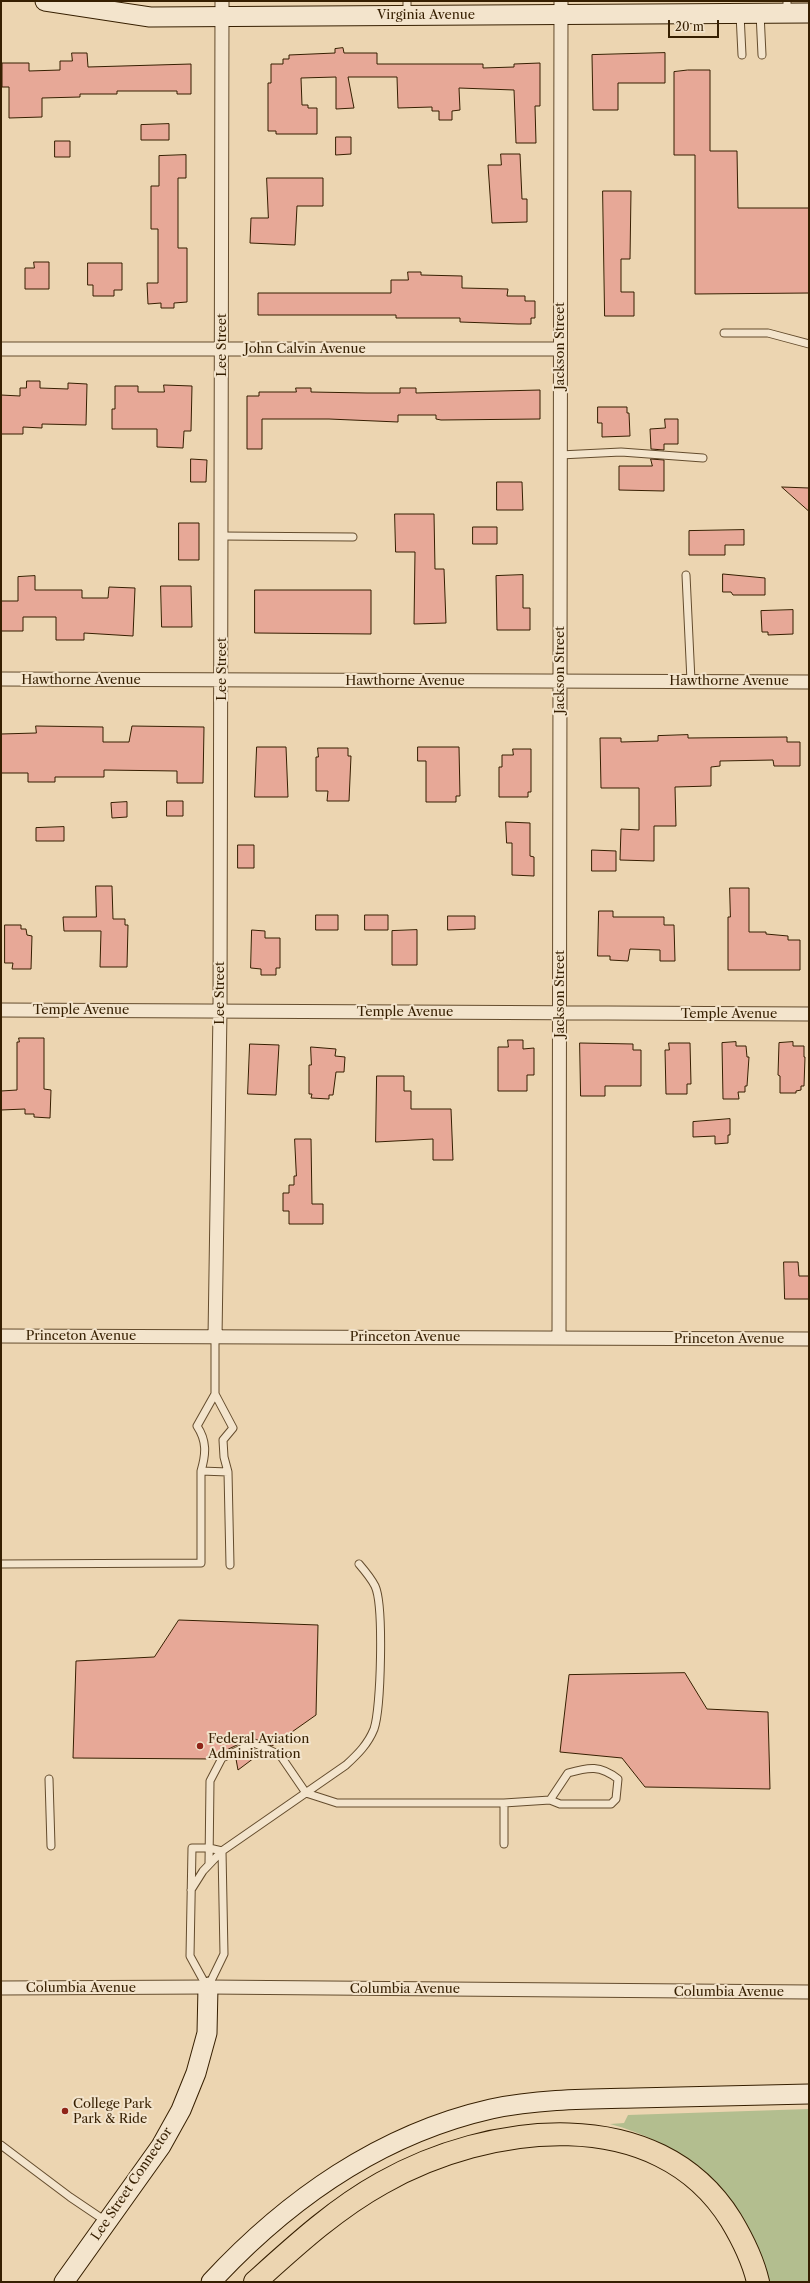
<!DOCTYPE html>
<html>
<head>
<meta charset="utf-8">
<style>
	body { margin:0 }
	#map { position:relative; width:810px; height:2283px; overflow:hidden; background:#ecd5b1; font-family:"Libre Caslon Text",serif }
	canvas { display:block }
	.frame { position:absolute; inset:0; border:2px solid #361f01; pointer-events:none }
	.scale { position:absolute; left:668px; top:20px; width:51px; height:18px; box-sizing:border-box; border:2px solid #361f01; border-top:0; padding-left:5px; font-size:12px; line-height:14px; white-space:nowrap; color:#361f01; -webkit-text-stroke:3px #f3e4cc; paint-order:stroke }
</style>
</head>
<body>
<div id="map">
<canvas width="810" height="2283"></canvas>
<div class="frame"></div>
<div class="scale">20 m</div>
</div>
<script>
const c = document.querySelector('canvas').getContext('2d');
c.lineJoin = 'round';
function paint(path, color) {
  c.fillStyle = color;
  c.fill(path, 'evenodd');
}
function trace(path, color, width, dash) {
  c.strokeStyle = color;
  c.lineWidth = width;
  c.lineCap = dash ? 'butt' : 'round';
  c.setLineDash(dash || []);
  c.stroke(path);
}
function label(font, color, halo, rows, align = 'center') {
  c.font = font + ' "Libre Caslon Text",serif';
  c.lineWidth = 4;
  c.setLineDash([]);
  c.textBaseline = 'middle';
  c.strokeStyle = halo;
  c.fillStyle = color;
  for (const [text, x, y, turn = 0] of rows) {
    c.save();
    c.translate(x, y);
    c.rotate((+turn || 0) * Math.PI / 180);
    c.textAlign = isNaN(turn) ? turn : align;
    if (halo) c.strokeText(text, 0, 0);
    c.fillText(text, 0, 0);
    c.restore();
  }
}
paint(new Path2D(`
	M809,2109V2282H768L699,2169L700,2167C672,2147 643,2133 610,2124L624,2123L628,2115Z`), '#b3be8f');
const building = new Path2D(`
	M343,48L344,53H377V64H483V68L514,67V64L540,63V106H535L536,143H516L514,90L459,88L460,110L452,111V120H439V111H432V107L398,108L397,77H348L354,108L336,109V77L301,78L302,105H308V108H317V134H276V131H268V83H271V64H283V59H289V55L335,53V49Z
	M72,53H87L88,67L191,64V94H177V91H117V94H80V97L42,98V117L9,118V87H2V63H29V71L60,70V61H72Z
	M665,53V83H618V110H593L592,55Z
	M688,70H710V151H737L738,208H809V293L695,294V155H674V72Z
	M169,124V140H141V125Z
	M336,137H351V154L336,155Z
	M55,141H70V157H55Z
	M501,154H520L522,199H527V222L492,223L488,165H501Z
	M186,155V178H178V248H187V302L174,303V308H161V303L148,304L147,283H158V229H151V186H159V156Z
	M267,178H323V206H297L295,245L250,243L251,218H268Z
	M603,191H631L630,259H621V292H634V316H605Z
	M34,262H49V289H25V268H34Z
	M88,263H122V290H114V296H93V285H88Z
	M408,272H421V275L462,276V288L508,289L507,296H525V301H535V318H531V324H518L460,322V318H396V315H258V293H391V280H408Z
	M27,381H40V388L68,389V383L87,384L86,425L42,424V428L23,427V434H1V395L20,396V388H26Z
	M164,385L192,386L191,431H184L183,448L157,447V429H112V409H115V386H138V392H164Z
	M296,388H311V392L367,393H400V388H416V393L540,390V419L441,420L436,419V415H398V422L329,419H262V449H247V396H259V392H296Z
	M598,407H627V413H629L630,436L602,437V423H598Z
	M665,419H678V444H664V450L651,449L650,429L665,428Z
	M191,459L207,460L206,482H191Z
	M651,459L664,460V491L619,490V466H652Z
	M497,482H522L523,510H497Z
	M782,487L809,488V511Z
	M395,514H434L435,569H444L446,623L414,624L415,552H396Z
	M179,523H199V560H179Z
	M473,527H497V544H473Z
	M744,530V545H725V555H689V531Z
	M723,574L765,578V595H733L731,592H723Z
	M523,575V608H530V630H497L496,576Z
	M35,576V590H82V598H108L109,587L135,588L133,636L84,633V640H56V617H23V631H1V601H18V577Z
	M161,586H191L192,627H162Z
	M255,590H371V634L255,633Z
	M793,610V634L768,635V632H762L761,611Z
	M36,726L103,727V742H129L132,726L204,727L203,783H177V771L104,770V777H55V782H28V773H1V734L36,733Z
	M688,735V738L787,737V742H800V766H774L773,760L720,761V766L711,767V786L675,787L676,826H654V861L620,860L621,829L639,830V788H601L600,738H621V742L658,741V736Z
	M257,747H286L288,797H255Z
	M418,747H459L460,796H456V802H426V761H418Z
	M318,748H348V756H351L349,801H327L328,791H316V757H318Z
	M513,749H531V792H528V797H499V767H502V755H513Z
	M167,801H183V816H167Z
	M127,802V817L112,818L111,803Z
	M506,822L530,823V856L534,857V876L512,875V843H507Z
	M64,827V841H36V828Z
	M238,845H254V868H238Z
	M592,850L616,851V871H592Z
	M96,886H112L113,919H125V925H128L127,967H100L101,931H64L63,917H96Z
	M730,888H749V932H766V934L788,936V940H800V970H728V917H730Z
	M599,911H613V917H664V925H674L675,961H660V950L630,949L628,961L610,960V956H598Z
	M316,915H338V930H316Z
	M365,915H388V930H365Z
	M448,916H475V929L448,930Z
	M5,925H21V929H26L27,935L32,936L31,969H12L13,963H5Z
	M252,930L265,931V938H280V968H276V975H261V969L251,968Z
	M417,930V965H392V931Z
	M19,1038H44V1089L51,1090L50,1118L34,1117V1114H25V1109L1,1110V1091L17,1090V1042H19Z
	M508,1040H523V1049L534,1048V1075H527V1091H498V1047H508Z
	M736,1042V1046H746L747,1057H749L747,1086H745V1092H738L739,1099H723L722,1043Z
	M793,1042V1046H804V1057H805L804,1086H801V1090L796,1091V1093H780V1076L778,1075L779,1043Z
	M580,1043L633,1044V1050H641V1086H605V1096H581Z
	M669,1043H690L691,1084H687V1094H666L665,1050H669Z
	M250,1044L279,1045L276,1095L248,1094Z
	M311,1047L336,1049L335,1056L345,1057L344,1072H336L333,1095H329V1099L311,1098L312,1094H309V1065H311Z
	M377,1076H404V1091H411V1109H451L453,1160H433V1139L376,1142Z
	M730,1119V1135H728V1143L715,1144V1136L693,1137V1122Z
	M295,1139H311L312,1204H323V1224H289V1211H283V1193H289V1185H294V1176H296Z
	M784,1262H798L799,1276H809V1299H785Z
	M179,1620L318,1625L316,1715L272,1746L252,1738L220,1753L216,1759L73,1758L76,1661L154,1657Z
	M685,1673L707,1709L768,1712L770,1789L645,1787L622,1758L560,1752L569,1675Z
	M254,1749L262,1752L238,1770L236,1759H231Z`);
paint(building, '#e7a897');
trace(building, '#361f01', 1);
const lane = new Path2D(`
	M760,13L762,55
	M787,13V1
	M740,14L742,55
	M407,15V1
	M724,333H768L809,344
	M560,455L621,452L703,458
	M222,536L353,537
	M686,575L691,681
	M215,1337V1394L233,1428L223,1440L224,1457L228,1472L230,1565
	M201,1471L228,1472
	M1,1564L201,1563V1471C206,1454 207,1441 197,1426L215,1394
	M49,1779L51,1846
	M504,1803V1844
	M209,1864L210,1781L222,1758L254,1743L280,1755L306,1793L337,1803H504L550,1800L568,1773C589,1767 600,1765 618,1779L616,1799L611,1804H560L550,1800
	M191,1890L203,1871L222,1851L346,1765C358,1754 368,1744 374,1729C381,1709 384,1605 375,1586C371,1578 365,1571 359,1564
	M207,1987L190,1956L192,1848H209L222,1851
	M208,1987L224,1954L222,1851
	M1,2145L70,2197L107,2222`);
const street = new Path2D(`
	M1,349H560
	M1,679L809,682
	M1,1010L809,1014
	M1,1336L809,1339
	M215,1337L220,1011L222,1
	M559,1338L561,1
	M1,1988L208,1987L809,1992`);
const secondary = new Path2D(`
	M45,1L150,17L809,13
	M64,2282L161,2146L181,2110L196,2073L207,2033L208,1987
	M211,2282C287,2200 381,2134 491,2109C538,2099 588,2099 635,2098C693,2097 751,2095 809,2094`);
const highway = new Path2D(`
	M255,2282C295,2246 335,2209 382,2183C488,2123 657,2101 731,2220C743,2240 753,2260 758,2282`);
trace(lane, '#644c2d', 9);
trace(street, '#644c2d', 15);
trace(secondary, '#361f01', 21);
trace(highway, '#361f01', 24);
trace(lane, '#f3e4cc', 7);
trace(street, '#f3e4cc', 13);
trace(secondary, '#f3e4cc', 19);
trace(highway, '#ecd5b1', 22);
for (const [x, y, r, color] of [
	[200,1746,4,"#8f2418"],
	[65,2111,4,"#8f2418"]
]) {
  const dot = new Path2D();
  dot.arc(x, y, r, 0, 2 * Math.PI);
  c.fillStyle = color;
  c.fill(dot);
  trace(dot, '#f3e4cc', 1.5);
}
label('13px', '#361f01', '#f3e4cc', [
	["Virginia Avenue",426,15],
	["Lee Street",222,345,-90],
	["Jackson Street",560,346,-90],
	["John Calvin Avenue",305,349],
	["Lee Street",222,669,-90],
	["Jackson Street",560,670,-90],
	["Hawthorne Avenue",81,680],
	["Hawthorne Avenue",405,681],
	["Hawthorne Avenue",729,681],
	["Lee Street",220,993,-90],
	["Jackson Street",560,994,-90],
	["Temple Avenue",81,1010],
	["Temple Avenue",405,1012],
	["Temple Avenue",729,1014],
	["Princeton Avenue",81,1336],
	["Princeton Avenue",405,1337],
	["Princeton Avenue",729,1339],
	["Columbia Avenue",81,1988],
	["Columbia Avenue",405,1989],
	["Columbia Avenue",729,1992],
	["Lee Street Connector",132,2184,-56]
]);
label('13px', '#361f01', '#f3e4cc', [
	["Federal Aviation",208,1739],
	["Administration",208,1754],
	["College Park",73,2104],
	["Park & Ride",73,2119]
], 'left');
</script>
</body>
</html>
